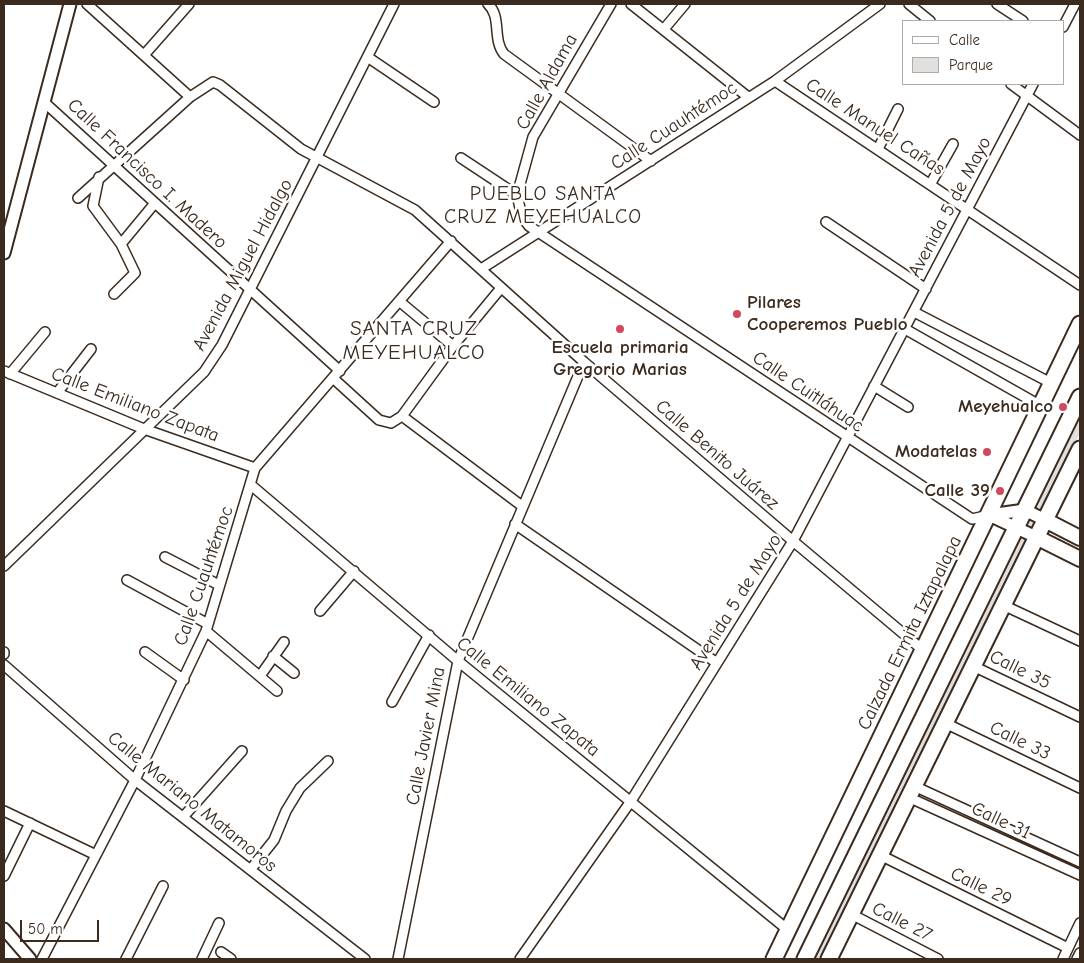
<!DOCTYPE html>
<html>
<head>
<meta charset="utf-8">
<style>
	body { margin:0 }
	#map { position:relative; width:1084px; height:963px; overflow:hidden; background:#fff; font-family:"Comic Neue",sans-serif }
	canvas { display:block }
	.frame { position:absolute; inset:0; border:5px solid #3b2a1e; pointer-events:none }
	.legend { position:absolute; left:902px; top:20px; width:162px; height:65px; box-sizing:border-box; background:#fff; border:1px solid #b1aaa5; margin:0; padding:6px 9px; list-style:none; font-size:15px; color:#3b2a1e }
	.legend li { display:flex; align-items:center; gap:10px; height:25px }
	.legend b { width:25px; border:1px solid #b1aaa5 }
	.scale { position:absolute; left:20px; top:920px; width:79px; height:22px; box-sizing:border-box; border:2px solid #3b2a1e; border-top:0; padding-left:6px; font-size:15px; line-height:18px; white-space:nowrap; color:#3b2a1e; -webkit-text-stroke:4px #fff; paint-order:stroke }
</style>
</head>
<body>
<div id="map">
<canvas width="1084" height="963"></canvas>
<div class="frame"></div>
<ul class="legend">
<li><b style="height:6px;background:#fff"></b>Calle</li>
<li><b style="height:14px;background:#e2e0de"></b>Parque</li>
</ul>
<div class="scale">50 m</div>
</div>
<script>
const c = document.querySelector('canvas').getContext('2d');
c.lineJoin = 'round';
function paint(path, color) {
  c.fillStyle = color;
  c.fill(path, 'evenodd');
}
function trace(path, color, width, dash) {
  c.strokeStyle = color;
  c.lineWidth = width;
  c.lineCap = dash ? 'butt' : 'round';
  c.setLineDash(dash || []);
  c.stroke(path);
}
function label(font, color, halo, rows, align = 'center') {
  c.font = font + ' "Comic Neue",sans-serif';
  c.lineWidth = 5;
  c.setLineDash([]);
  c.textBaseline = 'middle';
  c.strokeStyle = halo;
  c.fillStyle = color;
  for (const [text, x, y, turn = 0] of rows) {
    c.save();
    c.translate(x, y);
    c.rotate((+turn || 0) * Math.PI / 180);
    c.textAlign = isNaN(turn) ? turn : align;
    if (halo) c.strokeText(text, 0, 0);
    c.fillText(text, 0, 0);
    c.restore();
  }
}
paint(new Path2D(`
	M1080,417V433L819,959H811Z`), '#e2e0de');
const minor = new Path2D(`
	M87,4L190,97L213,82L220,85L301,149L415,210L584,362L793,541L924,651
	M488,4C502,17 492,39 504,54L651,161
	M611,4L533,137L517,195L522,217L529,226L972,519L989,515
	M631,4L748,97
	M909,4L930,21
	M997,4L1023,21
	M1063,27L1075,4
	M664,29L685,4
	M144,55L189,4
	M369,58L434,102
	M775,81L1080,285
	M1011,84L1080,135
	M44,102L340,371
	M878,149L898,109
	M461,158L517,195
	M99,177L93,206L121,244
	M931,183L953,144
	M78,198L190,97
	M826,222L926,289
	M481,269L775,81L880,4
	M114,294L135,273L121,244L155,203
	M399,301L453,346
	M914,312L1051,383
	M905,329L1041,406
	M4,371L144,429L255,468
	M10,374L45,332
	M334,379L379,420L391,423L402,416L522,506
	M874,386L908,407
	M57,393L91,349
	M402,416L453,346L501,288
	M251,485L458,661L788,930
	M515,524L717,663
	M165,557L219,585
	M4,566L204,372L222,345L394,4
	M127,580L208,624
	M1003,605L1080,641
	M320,611L354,571
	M206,631L277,691
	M4,652V654
	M145,652L184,680
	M273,656L294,673
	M4,665L135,780L365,959
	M973,666L1080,717
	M260,676L284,642
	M392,702L429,635
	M945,723L1080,788
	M914,786L1080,862
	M908,797L1080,875
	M4,811L96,855
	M184,816L242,751
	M880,855L1068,948
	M251,869L274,840L286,811L300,788L328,761
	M4,876L30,823
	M851,914L938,959
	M221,952L231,959
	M42,959L135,780L206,631L255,468L451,241
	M126,959L163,886
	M202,959L219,923
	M398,959L458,661L584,362
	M520,959L631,801L793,541L1033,84
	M1063,959L1080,923
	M1077,959L1080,953`);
const tertiary = new Path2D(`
	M4,253L70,4
	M989,515L1025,510L1045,520
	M989,515L1036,537
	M4,929L30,959`);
const secondary = new Path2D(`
	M1045,520L1080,538
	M1036,537L1080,559`);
const primary = new Path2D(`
	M774,959L1080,324
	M805,959L1080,397
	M829,959L1080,449`);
trace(minor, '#3b2a1e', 12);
trace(tertiary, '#3b2a1e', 15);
trace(secondary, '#3b2a1e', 18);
trace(primary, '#3b2a1e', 19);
trace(minor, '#fff', 9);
trace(tertiary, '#fff', 11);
trace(secondary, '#fff', 14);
trace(primary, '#fff', 15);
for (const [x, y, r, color] of [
	[737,314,5,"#d1495b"],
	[620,329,5,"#d1495b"],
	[1063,407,5,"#d1495b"],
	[987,452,5,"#d1495b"],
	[1000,491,5,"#d1495b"]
]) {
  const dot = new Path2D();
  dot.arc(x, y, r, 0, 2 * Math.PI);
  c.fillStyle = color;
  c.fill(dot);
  trace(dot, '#fff', 2);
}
label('19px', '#3b2a1e', '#fff', [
	["Calle Aldama",547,82,-61],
	["Calle Cuauhtémoc",674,126,-33],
	["Calle Manuel Cañas",875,127,33],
	["Calle Francisco I. Madero",147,174,43],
	["Avenida 5 de Mayo",950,207,-62],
	["Avenida Miguel Hidalgo",243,265,-62],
	["Calle Cuitláhuac",808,392,34],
	["Calle Emiliano Zapata",135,405,21],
	["Calle Benito Juárez",717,455,41],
	["Calle Cuauhtémoc",204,576,-71],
	["Avenida 5 de Mayo",736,602,-58],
	["Calzada Ermita Iztapalapa",910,633,-64],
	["Calle 35",1020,670,26],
	["Calle Emiliano Zapata",528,697,39],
	["Calle Javier Mina",426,736,-79],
	["Calle 33",1020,741,26],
	["Calle Mariano Matamoros",192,802,39],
	["Calle 31",1001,821,25],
	["Calle 29",981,887,26],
	["Calle 27",902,922,27]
]);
label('bold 19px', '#3b2a1e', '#fff', [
	["Pilares",747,303,"left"],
	["Cooperemos Pueblo",747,325,"left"],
	["Escuela primaria",620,348,"center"],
	["Gregorio Marias",620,370,"center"],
	["Meyehualco",1053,407],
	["Modatelas",977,452],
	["Calle 39",990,491]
], 'right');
c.letterSpacing = '1px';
label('20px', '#3b2a1e', '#fff', [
	["PUEBLO SANTA",543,194],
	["CRUZ MEYEHUALCO",543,217]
]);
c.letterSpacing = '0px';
c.letterSpacing = '1px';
label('21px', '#3b2a1e', '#fff', [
	["SANTA CRUZ",414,329],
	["MEYEHUALCO",414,353]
]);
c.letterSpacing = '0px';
</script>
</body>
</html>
